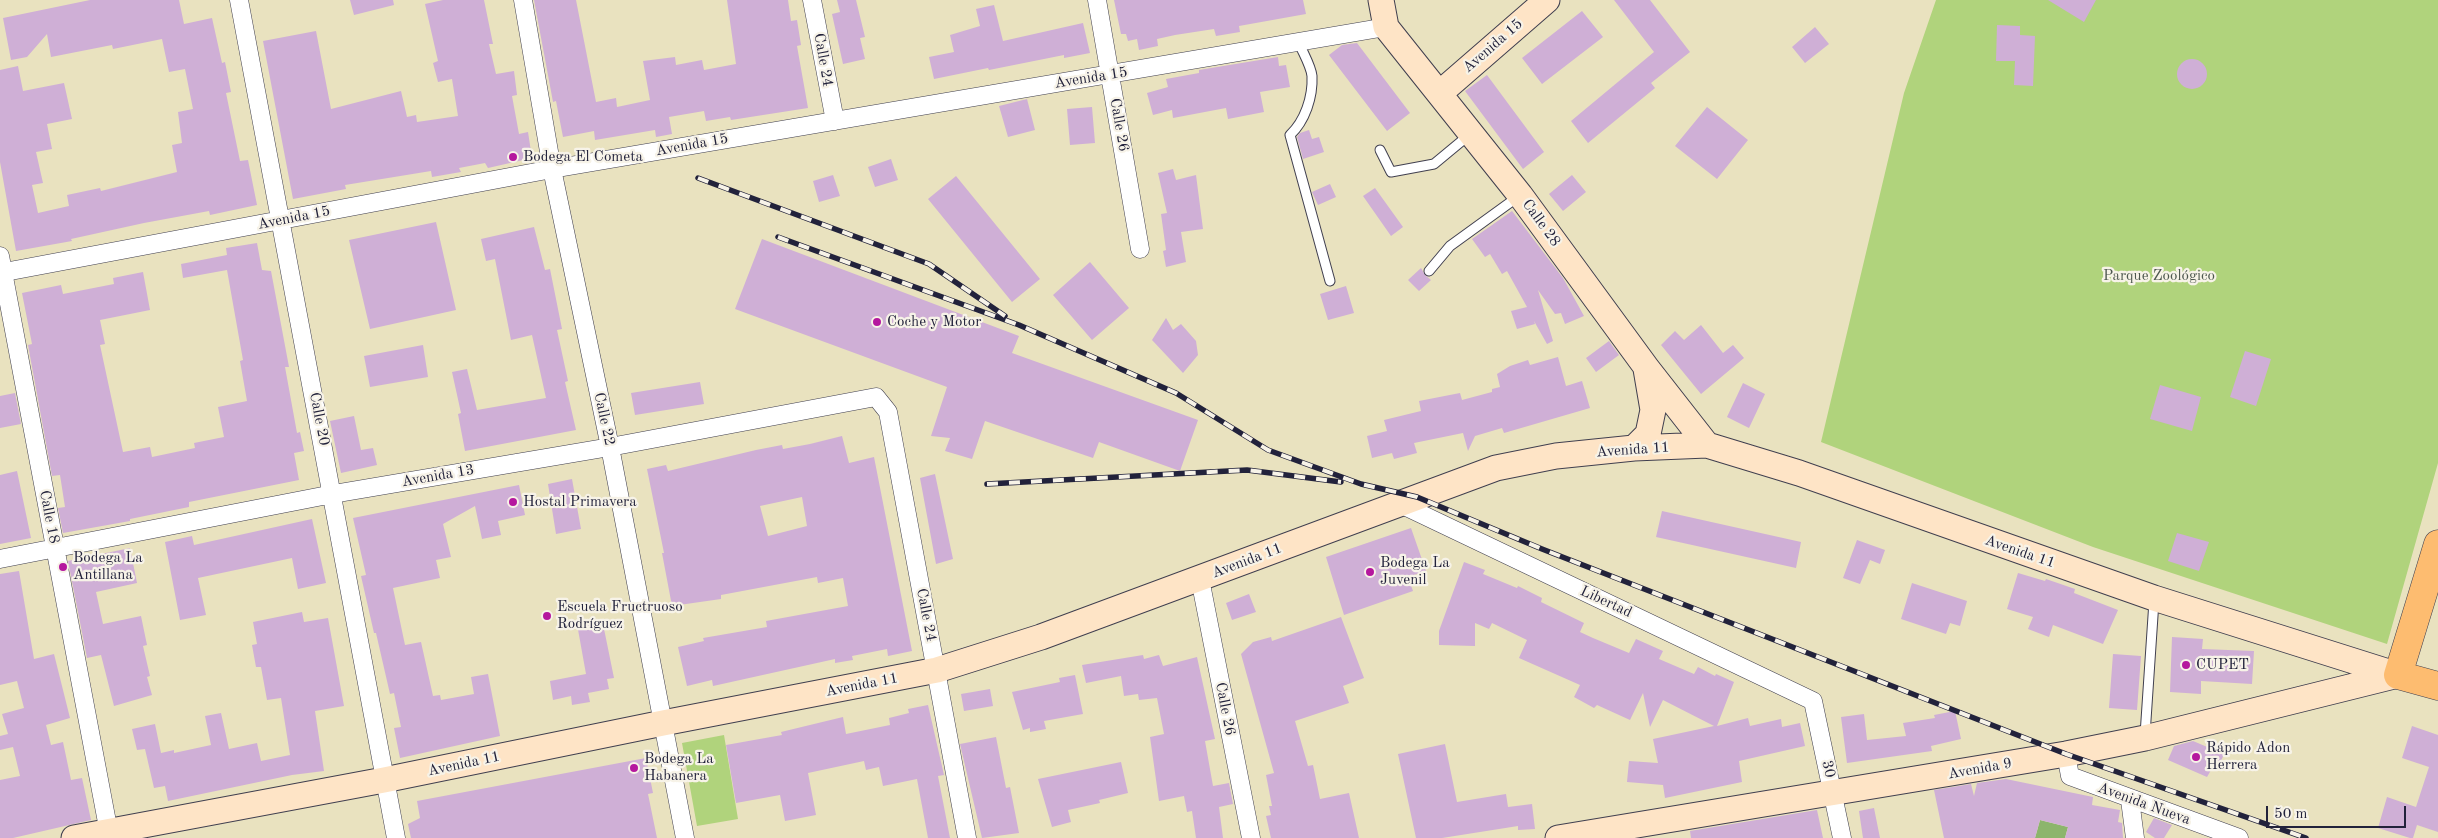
<!DOCTYPE html>
<html>
<head>
<meta charset="utf-8">
<style>
	body { margin:0 }
	#map { position:relative; width:2438px; height:838px; overflow:hidden; background:#e9e2bf; font-family:"Old Standard TT",serif }
	canvas { display:block }
	.scale { position:absolute; left:2266px; top:806px; width:140px; height:22px; box-sizing:border-box; border:2px solid #22223b; border-top:0; padding-left:6px; font-size:15px; line-height:18px; white-space:nowrap; color:#22223b; -webkit-text-stroke:4px #f7f3e8; paint-order:stroke }
</style>
</head>
<body>
<div id="map">
<canvas width="2438" height="838"></canvas>
<div class="scale">50 m</div>
</div>
<script>
const c = document.querySelector('canvas').getContext('2d');
c.lineJoin = 'round';
function paint(path, color) {
  c.fillStyle = color;
  c.fill(path, 'evenodd');
}
function trace(path, color, width, dash) {
  c.strokeStyle = color;
  c.lineWidth = width;
  c.lineCap = dash ? 'butt' : 'round';
  c.setLineDash(dash || []);
  c.stroke(path);
}
function label(font, color, halo, rows, align = 'center') {
  c.font = font + ' "Old Standard TT",serif';
  c.lineWidth = 4.5;
  c.setLineDash([]);
  c.textBaseline = 'middle';
  c.strokeStyle = halo;
  c.fillStyle = color;
  for (const [text, x, y, turn = 0] of rows) {
    c.save();
    c.translate(x, y);
    c.rotate((+turn || 0) * Math.PI / 180);
    c.textAlign = isNaN(turn) ? turn : align;
    if (halo) c.strokeText(text, 0, 0);
    c.fillText(text, 0, 0);
    c.restore();
  }
}
paint(new Path2D(`
	M1936,0H2438V463L2387,644L2093,547L1821,442L1904,93Z
	M724,735L738,819L697,826L682,743Z`), '#b0d37c');
paint(new Path2D(`
	M2040,820L2068,827L2065,838H2035Z`), '#8cb56c');
paint(new Path2D(`
	M90,0H179L184,24L212,18L222,63L225,62L231,92L226,93L240,161L248,160L257,205L210,215L209,211L144,223L71,239L72,241L16,251L0,162V70L18,66L23,91L64,83L72,119L47,124L52,149L36,152L43,183L32,185L38,213L69,206L67,195L100,188L101,191L177,172L172,145L182,143L178,112L193,109L185,69L169,72L162,39L113,49L112,45L51,57L47,34L27,57L11,60L3,18Z
	M350,0H393L394,5L354,15Z
	M443,0H484L493,44H489L496,74L514,71L517,95L512,96L519,134L528,132L532,158L488,168L485,163L459,168L461,172L432,177L431,171L345,185L346,189L293,199L263,41L316,31L331,109L401,91L407,117L416,115L417,122L458,116L452,79L438,82L433,63L438,61L425,4Z
	M534,0H576L596,102L616,98L617,107L650,100L643,61L675,57L676,65L702,60L704,70L736,64L727,0H788L791,21L797,20L801,45L797,46L808,108L731,120L730,117L706,121L704,111L669,117L672,134L656,137L655,130L595,140L594,131L563,137L556,101L553,102Z
	M837,0H856L865,37L860,38L865,59L843,64L832,14L840,12Z
	M1114,0H1303L1306,14L1239,26L1240,32L1216,36L1214,29L1175,35L1157,39L1158,46L1139,50L1137,39L1128,41L1126,34H1121Z
	M1614,0H1650L1690,52L1651,83L1655,88L1588,143L1571,121L1654,52Z
	M2048,0H2096L2084,22Z
	M994,5L1003,41L1083,23L1090,53L1064,58V55L989,70L988,68L934,79L929,57L954,52L950,35L980,26L976,9Z
	M1582,11L1603,37L1542,84L1522,58Z
	M1997,25L2020,26V35L2035,36L2033,86L2014,85L2015,61H1996Z
	M1815,27L1829,44L1805,63L1792,47Z
	M1357,43L1410,113L1387,131L1329,55L1342,45Z
	M1278,57L1279,66L1286,65L1290,87L1260,92L1264,112L1228,119L1226,108L1173,118L1172,110L1153,115L1147,93L1168,87L1166,79L1199,73V70Z
	M2177 74a15 15 0 1 1 30 0a15 15 0 1 1-30 0Z
	M1487,75L1544,152L1523,169L1465,91Z
	M1027,99L1035,130L1008,137L999,106Z
	M1092,107L1095,143L1070,145L1067,109Z
	M1707,107L1748,140L1717,179L1675,146Z
	M1309,130L1312,139L1319,137L1324,152L1303,159L1297,137L1300,133Z
	M891,159L898,180L875,187L868,167Z
	M1173,169L1176,180L1196,175L1203,229L1181,232L1186,262L1166,267L1163,251L1166,250L1161,214L1167,213L1158,173Z
	M833,175L840,196L819,202L813,181Z
	M1572,175L1586,192L1563,211L1549,194Z
	M956,176L1040,279L1012,302L928,199Z
	M1330,184L1336,197L1318,205L1312,192Z
	M1375,188L1403,227L1391,236L1363,196Z
	M1512,211L1563,278L1584,316L1565,324L1561,313L1555,314L1538,290L1553,341L1547,344L1534,321L1535,324L1517,329L1511,311L1527,307L1507,271L1502,274L1490,254L1485,257L1472,239Z
	M436,222L456,310L370,329L349,240Z
	M534,227L545,270L550,269L562,329L557,330L568,381L565,382L576,430L465,451L458,414L461,413L452,372L467,369L477,410L546,398L532,335L511,340L495,259L486,261L481,239Z
	M762,239L1019,336L1012,353L1198,420L1180,471L1099,442L1093,458L985,421L972,459L945,451L950,438L931,436L947,387L735,309Z
	M257,243L262,270L271,271L289,367H285L297,433L300,432L304,451L294,453L299,480L189,502V507L130,519V521L63,533L58,508L65,507L60,475L52,476L28,345L32,344L22,293L61,285L63,294L114,284L113,278L143,272L150,310L100,320L105,344L100,345L123,452L150,447L152,457L195,448L194,443L224,437L218,407L247,401L240,361L243,360L227,270L183,278L181,264L227,255L226,248Z
	M1090,262L1129,308L1092,340L1053,295Z
	M1421,268L1425,275L1431,280L1419,291L1408,280Z
	M1346,286L1354,313L1328,320L1320,294Z
	M1166,318L1173,330L1181,324L1196,341L1198,355L1183,373L1152,340Z
	M1701,325L1723,353L1733,345L1744,358L1701,394L1661,345L1675,331L1684,340Z
	M1609,341L1619,355L1596,372L1586,358Z
	M423,345L428,377L370,387L364,356Z
	M2245,351L2271,359L2256,406L2230,397Z
	M1558,357L1566,386L1582,381L1590,408L1504,433L1502,428L1475,436L1468,451L1463,433L1414,443L1417,453L1394,459L1392,453L1372,458L1367,436L1387,431L1384,420L1421,411L1419,401L1460,393L1462,400L1492,392V389L1500,387L1497,374L1510,366L1528,360L1530,365Z
	M700,382L704,404L635,415L631,393Z
	M1743,383L1765,394L1749,428L1727,417Z
	M2160,385L2201,397L2192,431L2150,419Z
	M15,393L21,424L0,428V396Z
	M354,416L361,450L373,448L377,465L341,473L330,421Z
	M842,436L849,463L874,457L912,651L888,656L887,649L852,656L853,660L835,663V659L713,686L712,680L687,686L678,647L704,641L703,638L767,627L766,621L848,606L843,578L818,583L817,577L721,595V599L672,606L662,553H664L647,469L666,465L668,471L756,450L782,445L783,449L810,444ZM802,497L807,526L768,536L760,506Z
	M17,471L31,538L0,544V475Z
	M935,474L953,559L936,564L920,478Z
	M572,479L581,529L556,534L548,484Z
	M519,485L525,515L498,521L501,535L482,539L475,506L443,524L451,557L436,560L440,578L393,588L405,645L421,642L433,696L440,695L441,700L474,694L471,677L488,674L500,736L400,758L394,728L401,727L394,693L390,694L376,633H374L361,576L366,575L353,518Z
	M1662,511L1801,542L1796,568L1656,537Z
	M312,519L326,583L298,589L292,558L198,578L206,615L180,620L165,542L192,536L194,545Z
	M1411,528L1426,571L1408,577L1413,591L1344,615L1326,557Z
	M2177,533L2209,542L2199,571L2168,561Z
	M1857,540L1885,550L1880,564L1870,560L1860,584L1843,578Z
	M130,548L137,583L96,592L103,624L141,616L147,645L143,646L150,676L147,677L152,695L114,706L101,655L87,658L68,561Z
	M1464,562L1485,570L1483,574L1517,588L1518,586L1542,598L1541,602L1584,623L1580,632L1593,638L1629,653L1636,639L1663,651L1659,659L1694,674L1698,667L1715,676L1716,674L1734,682L1717,726L1748,718L1750,726L1781,719L1782,727L1800,723L1805,746L1739,761L1742,782L1665,798L1663,785L1627,782L1629,761L1658,763L1653,739L1714,726L1663,700L1650,727L1643,693L1630,720L1597,705L1594,708L1574,697L1580,685L1519,658L1527,640L1492,623L1489,629L1475,623V646L1439,645V631Z
	M19,571L34,659L54,654L70,718L46,725L51,745L63,742L71,780L82,778L91,820L13,838H0V780L20,776L13,747L0,750V736L8,734L2,714L24,708L17,681L0,685V574Z
	M2018,573L2045,581L2046,579L2075,589L2074,593L2118,610L2103,644L2053,625L2049,637L2028,629L2033,617L2007,609Z
	M1912,583L1967,601L1960,626L1950,623L1946,634L1901,619Z
	M1249,594L1256,612L1232,620L1226,603Z
	M302,612L304,622L328,618L344,706L315,711L324,771L292,775L168,801L165,786L154,788L145,749L137,750L132,729L155,724L161,753L174,750V753L211,745L205,716L221,713L229,749L257,743L261,761L290,755L281,698L267,700L261,667H256L252,645L257,644L253,622Z
	M1341,617L1364,678L1343,686L1349,703L1295,721L1308,766L1313,765L1320,799L1349,793L1359,838H1271L1266,816L1271,815L1269,806H1272L1266,775L1274,773L1241,654L1253,642L1271,637L1272,641Z
	M602,619L614,678L607,679L609,689L588,693L590,702L572,705L571,696L553,700L550,681L586,674L577,624Z
	M2172,637L2203,639L2202,649L2254,651L2252,684L2201,681V694L2170,692Z
	M2113,654L2141,656L2137,710L2109,708Z
	M1143,655L1144,659L1159,655L1163,666L1197,657L1215,739L1205,741L1213,786L1229,783L1233,804L1219,807L1223,838H1196L1192,811L1187,812L1184,796L1159,801L1150,737L1164,734L1157,698L1139,700L1138,694L1124,696L1121,676L1086,683L1082,665Z
	M1075,675L1083,714L1044,721L1046,729L1030,732V728L1023,730L1012,692L1060,682L1059,678Z
	M990,689L993,706L964,711L961,694Z
	M928,705L944,775L938,776L950,838H928L917,779L883,786L879,767L866,770L864,761L808,773L816,815L785,821L780,795L736,803L726,745L782,735L781,732L843,717L846,734L890,725L889,718L909,713L908,709Z
	M1955,711L1961,739L1931,746L1932,751L1847,763L1841,717L1864,714L1867,740L1906,736L1903,723L1935,718L1934,715Z
	M2412,726L2438,735V832L2417,825L2413,838H2410L2378,828L2387,797L2416,807L2429,767L2402,758Z
	M996,737L1006,788L1010,787L1019,833L982,838L960,744Z
	M2193,741L2224,754L2217,771L2211,770L2207,777L2168,760L2174,746Z
	M1445,744L1457,802L1506,794L1508,807L1532,804L1535,829L1518,830V826L1442,838H1416L1398,754Z
	M646,758L653,793L648,794L657,838H411L408,824L420,818L417,801Z
	M1121,762L1128,793L1099,800L1100,803L1068,810L1071,822L1052,827L1038,779Z
	M2006,779L2093,797L2092,805L2120,810L2118,822L2122,823L2123,838H2065L2068,827L2040,820L2035,838H1944L1934,790L1971,784L1974,796L1977,783Z
	M1874,808L1880,838H1863L1859,811Z
	M1817,810L1823,838H1691L1690,831Z
	M2154,818L2172,825L2164,838H2155L2146,832Z`), '#cfafd6');
const lane = new Path2D(`
	M1299,43C1303,53 1311,66 1312,76C1313,97 1305,121 1290,135L1330,281
	M1380,150L1391,172L1434,164L1469,135
	M1429,271L1450,246L1519,196
	M2145,735L2154,601`);
const street = new Path2D(`
	M239,0L396,838
	M523,0L552,169L610,447L685,838
	M812,0L835,121
	M1097,0L1140,249
	M0,256L110,838
	M0,273L552,169L1386,27
	M1398,503L1813,701L1842,838
	M0,559L333,494L610,447L876,397L888,412L967,838
	M1200,579L1251,838
	M2066,754L2070,776L2239,838
	M2130,800L2135,838`);
const secondary = new Path2D(`
	M1381,0L1386,27L1520,195L1646,367L1707,445
	M1440,93L1547,0
	M1634,448L1648,434L1653,410L1646,369
	M74,838L384,780L663,723L937,670L1041,637L1496,468L1556,456L1634,448L1707,445L1799,473L2154,598L2398,675
	M1558,838L2066,754L2145,738L2398,675`);
const primary = new Path2D(`
	M2438,544L2398,675L2438,686`);
trace(lane, '#403f4f', 11);
trace(street, '#403f4f', 19);
trace(secondary, '#403f4f', 27);
trace(primary, '#403f4f', 29);
trace(lane, '#fff', 9);
trace(street, '#fff', 18);
trace(secondary, '#fee4c6', 25);
trace(primary, '#fdbc70', 28);
const rail = new Path2D(`
	M698,178L929,264L1005,316
	M778,237L1019,325L1176,393L1268,450L1361,484L1417,497L1542,549L2066,754L2306,838
	M987,484L1247,470L1341,482`);
trace(rail, '#22223b', 5.5);
trace(rail, '#f7f3e8', 4, [11]);
for (const [x, y, r, color] of [
	[513,157,5,"#b5179e"],
	[877,322,5,"#b5179e"],
	[513,502,5,"#b5179e"],
	[63,567,5,"#b5179e"],
	[1370,572,5,"#b5179e"],
	[547,616,5,"#b5179e"],
	[2186,665,5,"#b5179e"],
	[2196,757,5,"#b5179e"],
	[634,768,5,"#b5179e"]
]) {
  const dot = new Path2D();
  dot.arc(x, y, r, 0, 2 * Math.PI);
  c.fillStyle = color;
  c.fill(dot);
  trace(dot, '#f7f3e8', 2);
}
label('15px', '#22223b', '#f7f3e8', [
	["Avenida 15",1493,46,-41],
	["Calle 24",823,60,80],
	["Avenida 15",1091,78,-9],
	["Calle 26",1119,125,80],
	["Avenida 15",692,145,-10],
	["Avenida 15",294,218,-11],
	["Calle 28",1541,223,54],
	["Calle 20",319,419,79],
	["Calle 22",604,419,78],
	["Avenida 11",1633,450,-4],
	["Avenida 13",438,476,-10],
	["Calle 18",49,517,79],
	["Avenida 11",2020,552,19],
	["Avenida 11",1247,561,-21],
	["Libertad",1606,602,25],
	["Calle 24",926,615,79],
	["Avenida 11",862,685,-11],
	["Calle 26",1225,709,79],
	["Avenida 11",464,764,-12],
	["30",1828,769,77],
	["Avenida 9",1980,769,-10],
	["Avenida Nueva",2144,804,20]
]);
label('15px', '#22223b', '#f7f3e8', [
	["Bodega El Cometa",523,157],
	["Coche y Motor",887,322],
	["Hostal Primavera",523,502],
	["Bodega La",73,558],
	["Antillana",73,575],
	["Bodega La",1380,563],
	["Juvenil",1380,580],
	["Escuela Fructruoso",557,607],
	["Rodríguez",557,624],
	["CUPET",2196,665],
	["Rápido Adon",2206,748],
	["Herrera",2206,765],
	["Bodega La",644,759],
	["Habanera",644,776]
], 'left');
label('15px', '#4d574e', '#f7f3e8', [
	["Parque Zoológico",2159,276]
]);
</script>
</body>
</html>
